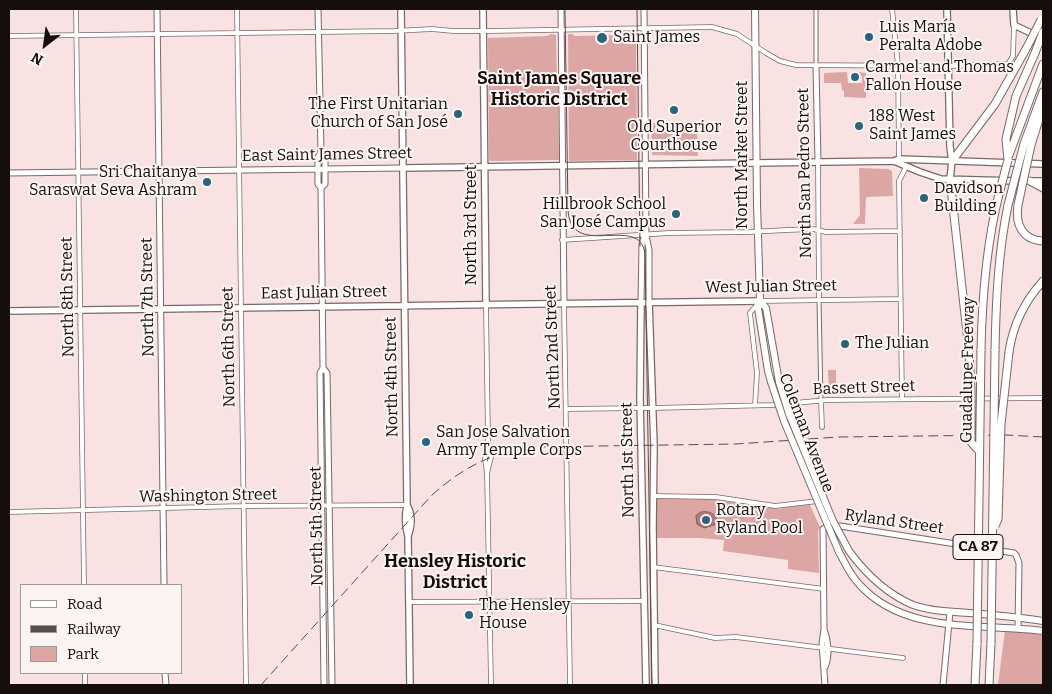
<!DOCTYPE html>
<html>
<head>
<meta charset="utf-8">
<style>
	body { margin:0 }
	#map { position:relative; width:1052px; height:694px; overflow:hidden; background:#f8e3e2; font-family:Bitter,serif }
	canvas { display:block }
	.frame { position:absolute; inset:0; border:10px solid #150e0d; pointer-events:none }
	.legend { position:absolute; left:20px; top:584px; width:162px; height:90px; box-sizing:border-box; background:#fcf4f3; border:1px solid #a09897; margin:0; padding:6px 9px; list-style:none; font-size:15px; color:#150e0d }
	.legend li { display:flex; align-items:center; gap:10px; height:25px }
	.legend b { width:25px; border:1px solid #a09897 }
	.north { position:absolute; left:20px; top:20px; width:50px; height:50px; -webkit-text-stroke:4px #fcf4f3; paint-order:stroke; rotate:210deg; font-size:14px; font-weight:700; line-height:20px; text-align:center; color:#150e0d }
	.north::after { content:''; display:block; margin:auto; width:18px; height:22px; background:#150e0d; clip-path:polygon(50% 0,100% 100%,50% 72%,0 100%) }
</style>
</head>
<body>
<div id="map">
<canvas width="1052" height="694"></canvas>
<div class="frame"></div>
<ul class="legend">
<li><b style="height:6px;background:#fff"></b>Road</li>
<li><b style="height:6px;background:#594d4c"></b>Railway</li>
<li><b style="height:14px;background:#dba6a4"></b>Park</li>
</ul>
<div class="north">N</div>
</div>
<script>
const c = document.querySelector('canvas').getContext('2d');
c.lineJoin = 'round';
function paint(path, color) {
  c.fillStyle = color;
  c.fill(path, 'evenodd');
}
function trace(path, color, width, dash) {
  c.strokeStyle = color;
  c.lineWidth = width;
  c.lineCap = dash ? 'butt' : 'round';
  c.setLineDash(dash || []);
  c.stroke(path);
}
function label(font, color, halo, rows, align = 'center') {
  c.font = font + ' Bitter,serif';
  c.lineWidth = 4;
  c.setLineDash([]);
  c.textBaseline = 'middle';
  c.strokeStyle = halo;
  c.fillStyle = color;
  for (const [text, x, y, turn = 0] of rows) {
    c.save();
    c.translate(x, y);
    c.rotate((+turn || 0) * Math.PI / 180);
    c.textAlign = isNaN(turn) ? turn : align;
    if (halo) c.strokeText(text, 0, 0);
    c.fillText(text, 0, 0);
    c.restore();
  }
}
paint(new Path2D(`
	M630,33L636,34L637,160L569,161L568,34H572L575,36L626,35Z
	M551,34L556,35L557,78L558,84L559,160L490,161L489,159L488,38L547,36Z
	M847,72L848,83H862V76H857V72L866,73V98L844,97V91L842,90L841,83H824V73Z
	M651,123L697,124L698,156L652,155Z
	M859,168L888,169L892,171L893,196L866,197L865,224H853L860,215Z
	M828,370H836V394H829Z
	M652,498H701L778,509L809,503L820,527L818,530L819,573L788,569V560L723,551L724,540L699,538H652Z
	M1005,630L1043,635V685H998Z`), '#dba6a4');
const water = new Path2D(`
	M701,512C708,511 714,512 717,520L714,525L704,528L697,524L696,516Z`);
paint(water, '#b17d7c');
trace(water, '#825c5b', 1);
const pedestrian = new Path2D(`
	M816,9V66
	M819,300L821,401`);
const minor = new Path2D(`
	M76,9L84,585
	M237,9L246,685
	M892,9L898,65L899,159
	M9,36L394,31L432,29L453,31H489L712,27L737,34L766,53L780,61L796,65L949,66L1008,64L1013,56L1014,25
	M818,162L819,300
	M562,240L669,233L749,232L787,230L813,229L826,232L900,231
	M564,303L570,685
	M486,304L488,442L491,457L487,473
	M902,399L899,181L906,167
	M821,401L822,427
	M755,405L757,373L750,313L760,301L901,299
	M653,408L773,405L827,400L1043,398
	M567,409L642,408
	M488,442L485,459L487,473L491,685
	M653,496L716,497L775,506L818,501
	M9,512L243,506L407,505
	M653,567L824,589
	M410,602L645,601
	M654,625L715,638L736,637L903,658
	M85,673V685`);
const tertiary = new Path2D(`
	M157,9L164,585
	M318,9L321,152L318,157V184L321,188
	M561,9L564,303
	M644,9L646,235L649,250V302
	M816,66L818,162
	M321,152L325,157V184L321,188L323,368L320,373L324,685
	M9,173L403,168
	M641,302L642,244L643,240L646,235
	M323,368L327,373L332,685
	M824,629L822,643L825,685
	M825,667C830,656 828,640 824,629L823,529L827,527L840,526L1014,553L1016,555L1019,563L1018,628
	M165,673L166,685
	M943,685L950,612`);
const secondary = new Path2D(`
	M401,9L407,505C405,515 405,526 408,536L410,685
	M483,9L486,304
	M947,9L950,147L952,161L950,179
	M1013,9L1014,25L1037,36
	M894,161L920,172L941,179L1018,181
	M403,168L894,161L899,159L1043,164
	M1032,181H1043
	M641,302L640,399L646,685
	M649,302L654,446L653,528L655,685
	M9,311L760,301
	M407,505C412,514 412,525 408,536`);
const primary = new Path2D(`
	M755,9L757,203L760,301L758,308L768,371L771,382
	M760,301L766,308L779,382
	M849,551C866,574 887,594 913,605C931,611 951,612 970,613C995,615 1019,617 1043,621
	M839,552C845,563 850,575 859,584C904,635 982,623 1043,631`);
const motorway = new Path2D(`
	M1024,144L1043,92
	M1031,145L1043,107
	M1009,155L1043,64
	M1008,160L1006,139L1016,96L1035,53
	M952,161L995,104L1026,49
	M950,179L969,351
	M1030,181L1043,188
	M1018,205C1015,224 1022,240 1043,241
	M981,351C982,298 986,246 999,194
	M995,351C996,302 998,254 1008,205
	M1009,352C1013,324 1024,302 1043,281
	M975,685L977,643
	M989,685L991,643`);
trace(pedestrian, '#7a6867', 5);
trace(minor, '#7a6867', 5.5);
trace(tertiary, '#7a6867', 7);
trace(secondary, '#7a6867', 8);
trace(primary, '#7a6867', 8);
trace(motorway, '#7a6867', 9);
trace(pedestrian, '#fff', 3);
trace(minor, '#fff', 4);
trace(tertiary, '#fff', 5);
trace(secondary, '#fff', 5.5);
trace(primary, '#fff', 6);
trace(motorway, '#fff', 7);
trace(new Path2D(`
	M565,9L568,209C570,262 640,212 645,254L652,685
	M637,9L640,246`), '#594d4c', 1);
trace(new Path2D(`
	M261,685L431,496C459,470 492,452 530,447L736,444L838,437L1006,435L1043,437`), '#594d4c', 1, [10, 5]);
const minorBridge = new Path2D(`
	M644,408H650`);
const primaryBridge = new Path2D(`
	M771,382L784,421L839,552
	M779,382L789,414L833,521L849,551`);
const motorwayBridge = new Path2D(`
	M1026,49L1041,20
	M1035,53L1043,32
	M999,194L1008,160
	M1008,205L1024,144
	M1018,205L1031,145
	M969,351L971,391V442L979,451
	M995,526L998,519L1001,424L1009,352
	M977,643L981,351
	M991,643L995,351`);
trace(minorBridge, '#7a6867', 5.5, []);
trace(primaryBridge, '#7a6867', 8, []);
trace(motorwayBridge, '#7a6867', 9, []);
trace(minorBridge, '#fff', 4);
trace(primaryBridge, '#fff', 6);
trace(motorwayBridge, '#fff', 7);
for (const [x, y, r, color] of [
	[869,37,5,"#2b637d"],
	[602,38,6,"#2b637d"],
	[855,77,5,"#2b637d"],
	[674,110,5,"#2b637d"],
	[458,114,5,"#2b637d"],
	[859,126,5,"#2b637d"],
	[207,182,5,"#2b637d"],
	[924,198,5,"#2b637d"],
	[676,214,5,"#2b637d"],
	[845,344,5,"#2b637d"],
	[426,442,5,"#2b637d"],
	[706,520,5,"#2b637d"],
	[469,615,5,"#2b637d"]
]) {
  const dot = new Path2D();
  dot.arc(x, y, r, 0, 2 * Math.PI);
  c.fillStyle = color;
  c.fill(dot);
  trace(dot, '#fcf4f3', 2);
}
for (const [x, y, w] of [
	[978,547,50]
]) {
  const box = new Path2D();
  box.roundRect(x - w / 2, y - 12.5, w, 25, 4);
  c.fillStyle = '#fcf4f3';
  c.fill(box);
  trace(box, '#150e0d', 1);
}
label('bold 15px', '#150e0d', null, [
	["CA 87",978,547]
]);
label('16px', '#150e0d', '#fcf4f3', [
	["Luis María",879,28],
	["Peralta Adobe",879,46],
	["Saint James",613,38],
	["Carmel and Thomas",865,68],
	["Fallon House",865,86],
	["The First Unitarian",448,105,"right"],
	["Church of San José",448,123,"right"],
	["188 West",869,117],
	["Saint James",869,135],
	["Old Superior",674,128,"center"],
	["Courthouse",674,146,"center"],
	["Sri Chaitanya",197,173,"right"],
	["Saraswat Seva Ashram",197,191,"right"],
	["Davidson",934,189],
	["Building",934,207],
	["Hillbrook School",666,205,"right"],
	["San José Campus",666,223,"right"],
	["The Julian",855,344],
	["San Jose Salvation",436,433],
	["Army Temple Corps",436,451],
	["Rotary",716,511],
	["Ryland Pool",716,529],
	["The Hensley",479,606],
	["House",479,624]
], 'left');
label('16px', '#150e0d', '#fcf4f3', [
	["East Saint James Street",327,155,-1],
	["North Market Street",743,155,-90],
	["North San Pedro Street",805,173,-91],
	["North 3rd Street",472,225,-90],
	["West Julian Street",771,287,-1],
	["East Julian Street",324,293,-1],
	["North 8th Street",68,297,-91],
	["North 7th Street",148,297,-91],
	["North 6th Street",229,347,-91],
	["North 2nd Street",553,347,-92],
	["Guadalupe Freeway",968,370,-89],
	["North 4th Street",392,377,-91],
	["Bassett Street",864,388,-2],
	["Coleman Avenue",806,433,69],
	["North 1st Street",628,460,-91],
	["Washington Street",208,496,-1],
	["Ryland Street",894,522,8],
	["North 5th Street",317,526,-91]
]);
label('bold 18px', '#150e0d', '#fcf4f3', [
	["Saint James Square",559,79],
	["Historic District",559,100],
	["Hensley Historic",455,562],
	["District",455,583]
]);
</script>
</body>
</html>
